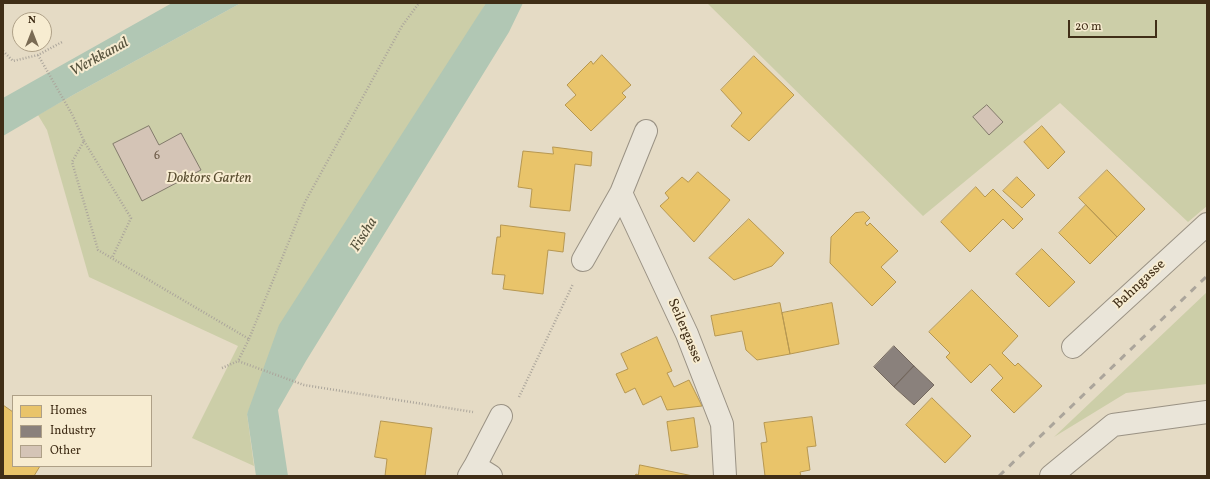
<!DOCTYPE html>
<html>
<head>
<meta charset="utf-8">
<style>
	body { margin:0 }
	#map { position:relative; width:1210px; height:479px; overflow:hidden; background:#e5dbc5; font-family:Vollkorn,serif }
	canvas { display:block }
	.frame { position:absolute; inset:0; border:4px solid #402e17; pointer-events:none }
	.legend { position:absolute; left:12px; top:395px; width:140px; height:72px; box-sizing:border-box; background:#f7ecd1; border:1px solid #aea087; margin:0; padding:5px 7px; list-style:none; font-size:12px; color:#402e17 }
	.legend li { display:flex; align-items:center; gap:8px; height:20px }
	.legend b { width:20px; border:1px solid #aea087 }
	.north { position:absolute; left:12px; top:12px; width:40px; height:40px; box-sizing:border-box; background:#f7ecd1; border:1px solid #aea087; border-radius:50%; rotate:0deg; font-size:11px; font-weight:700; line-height:16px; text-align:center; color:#402e17 }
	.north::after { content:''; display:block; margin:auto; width:14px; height:18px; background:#7a6b54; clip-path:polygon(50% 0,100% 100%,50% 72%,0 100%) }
	.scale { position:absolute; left:1068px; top:20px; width:89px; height:18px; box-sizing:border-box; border:2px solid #402e17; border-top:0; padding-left:5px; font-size:12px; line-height:14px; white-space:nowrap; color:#402e17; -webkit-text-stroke:3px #f7ecd1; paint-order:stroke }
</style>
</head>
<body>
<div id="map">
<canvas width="1210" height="479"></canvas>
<div class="frame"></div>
<ul class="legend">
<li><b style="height:11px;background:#e9c46a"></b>Homes</li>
<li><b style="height:11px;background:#8a817c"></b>Industry</li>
<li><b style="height:11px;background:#d4c4b6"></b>Other</li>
</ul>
<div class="north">N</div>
<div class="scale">20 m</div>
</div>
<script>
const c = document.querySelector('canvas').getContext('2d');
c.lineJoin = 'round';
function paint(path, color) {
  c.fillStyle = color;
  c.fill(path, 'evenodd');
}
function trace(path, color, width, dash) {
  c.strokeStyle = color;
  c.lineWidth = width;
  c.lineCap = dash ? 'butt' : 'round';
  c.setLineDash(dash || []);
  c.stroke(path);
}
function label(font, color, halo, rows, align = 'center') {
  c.font = font + ' Vollkorn,serif';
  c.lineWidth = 4;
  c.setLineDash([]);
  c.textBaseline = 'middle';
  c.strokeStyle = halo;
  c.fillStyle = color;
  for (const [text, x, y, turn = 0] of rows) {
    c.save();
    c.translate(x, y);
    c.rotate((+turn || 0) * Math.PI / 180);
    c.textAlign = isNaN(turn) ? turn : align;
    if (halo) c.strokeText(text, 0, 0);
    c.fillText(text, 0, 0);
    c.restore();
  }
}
paint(new Path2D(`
	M241,3H486L247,414L254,466L192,438L238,346L89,277L47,130L38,115L73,95Z
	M707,3H1207V206L1188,222L1060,103L923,216Z
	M1207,292V384L1126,393L1054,437Z`), '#cccea8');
paint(new Path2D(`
	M172,3H241L73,95L3,136V98Z
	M486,3H523L509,32L306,361L278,410L288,476H256L247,414L279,325Z`), '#b1c7b4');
const homes = new Path2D(`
	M602,55L631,85L622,93L626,97L591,131L565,105L576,95L567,85L591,61L593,64Z
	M754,56L794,95L749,141L731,126L742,113L721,90Z
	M1042,126L1065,152L1048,169L1024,142Z
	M553,147L592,152L591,166L575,164L570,211L530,207L532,189L518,187L523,151L553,154Z
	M1107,170L1145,209L1117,237L1079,198Z
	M698,172L730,200L694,242L660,206L669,198L665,193L682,177L688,182Z
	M1017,177L1035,195L1022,208L1003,191Z
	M976,187L985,197L993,189L1023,219L1013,229L1003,219L970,252L941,222Z
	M1086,205L1117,237L1090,264L1059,233Z
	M864,212L870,218L865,223L867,226L870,223L898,251L881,267L896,282L872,306L830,263L831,237L855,213Z
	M749,219L784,253L772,266L734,280L709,258Z
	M501,225L565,233L563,252L548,250L543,294L503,289L505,275L492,274L497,237H500Z
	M1042,249L1075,282L1049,307L1016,274Z
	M972,290L1018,336L1002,353L1015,366L1018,363L1042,386L1014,413L991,390L1003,378L990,364L971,383L946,357L950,353L929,332Z
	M780,303L790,354L757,360L746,350L742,331L715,336L711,316Z
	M832,303L839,344L790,354L782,313Z
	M657,337L672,371L667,373L674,387L689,380L702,406L667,410L661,396L643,405L635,388L625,393L616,374L628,369L621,354Z
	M932,398L971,436L945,463L906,425Z
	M3,405L13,412V466H40L34,476H3Z
	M812,417L816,446L807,447L810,470L800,472L801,476H765L761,443L767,442L764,423Z
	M694,418L698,447L671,451L667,422Z
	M381,421L432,428L425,476H385L387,459L375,457Z
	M640,465L693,476H635L636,474L638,475Z`);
paint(homes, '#e9c46a');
trace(homes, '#b69751', 1);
const industry = new Path2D(`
	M894,346L914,366L894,387L874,367Z
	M914,366L934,385L914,405L894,387Z`);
paint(industry, '#8a817c');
trace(industry, '#74685e', 1);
const building = new Path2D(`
	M987,105L1003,122L989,135L973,117Z
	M149,126L159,145L181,133L201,170L142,201L113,144Z`);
paint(building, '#d4c4b6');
trace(building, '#837b6c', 1);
const minor = new Path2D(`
	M646,131L621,193L687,334L722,424L725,476
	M583,260L621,193
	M1073,347L1207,224
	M475,466L501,416
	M469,476L475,466L491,476
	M1051,476L1113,425L1207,412`);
trace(minor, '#9a9284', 24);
trace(new Path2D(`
	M3,51L13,61L38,55L62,42
	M38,55L73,116L84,141L72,162L98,250L249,339L238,361L304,385L473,412
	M84,141L131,218L112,258
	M249,339L305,202L402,26L419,3
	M222,368L238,361
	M519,397L573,284`), '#aba59b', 2.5, [1, 2]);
trace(minor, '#eae5d9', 22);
trace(new Path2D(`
	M999,476L1207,276`), '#aba59b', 3, [7, 7]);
label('12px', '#665440', null, [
	["6",157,157]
]);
label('italic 14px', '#584c2f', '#f7ecd1', [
	["Doktors Garten",209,179]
]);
label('14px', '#402e17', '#f7ecd1', [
	["Bahngasse",1140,285,-43],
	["Seilergasse",684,331,67]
]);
label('italic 15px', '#57523c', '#f7ecd1', [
	["Werkkanal",100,58,-29],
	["Fischa",365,235,-58]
]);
</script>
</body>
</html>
